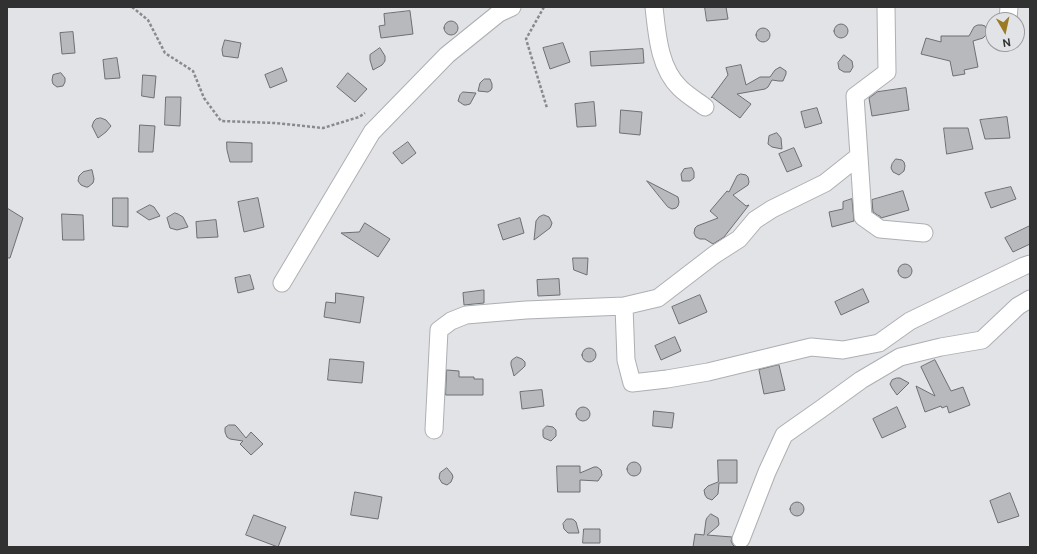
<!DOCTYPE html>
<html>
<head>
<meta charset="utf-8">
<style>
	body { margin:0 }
	#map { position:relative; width:1037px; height:554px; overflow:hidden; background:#e1e3e6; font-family:"DM Sans",sans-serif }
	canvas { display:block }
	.frame { position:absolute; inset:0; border:8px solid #313132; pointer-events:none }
	.north { position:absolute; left:985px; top:12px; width:40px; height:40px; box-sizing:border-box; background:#e1e3e6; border:1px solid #9b9c9e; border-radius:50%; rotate:171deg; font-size:11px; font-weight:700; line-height:16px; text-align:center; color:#313132 }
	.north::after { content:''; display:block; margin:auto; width:14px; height:18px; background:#9b7b24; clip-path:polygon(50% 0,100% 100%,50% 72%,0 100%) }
</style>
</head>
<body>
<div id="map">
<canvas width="1037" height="554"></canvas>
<div class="frame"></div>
<div class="north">N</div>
</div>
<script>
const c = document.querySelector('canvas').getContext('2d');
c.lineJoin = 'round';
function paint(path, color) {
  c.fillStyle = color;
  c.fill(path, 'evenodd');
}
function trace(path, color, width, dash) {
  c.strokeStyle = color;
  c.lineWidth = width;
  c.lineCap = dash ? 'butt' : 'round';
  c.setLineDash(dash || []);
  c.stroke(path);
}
const building = new Path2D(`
	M705,7H726L728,19L707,21Z
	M410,11L413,34L381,38L379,26L385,25L384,14Z
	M444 28a7 7 0 1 1 14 0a7 7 0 1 1-14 0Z
	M834 31a7 7 0 1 1 14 0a7 7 0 1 1-14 0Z
	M978,25H982L985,26L987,30V33L986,35L983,38L973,41L978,67L964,70L965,74L953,76L950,61L921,54L926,38L941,42V36H969L974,27Z
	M756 35a7 7 0 1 1 14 0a7 7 0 1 1-14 0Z
	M73,32L75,53L62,54L60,33Z
	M225,40L241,43L238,58L223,56L222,50Z
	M563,43L570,62L550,69L543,48Z
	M380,48L385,56V61L382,65L373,70L370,60V55Z
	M643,49L644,63L591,66L590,52Z
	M844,55L852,61L853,67L850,72H844L839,69L838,63Z
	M117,58L120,78L105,79L103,60Z
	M741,65L746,85L760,77H770L775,70L780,67L786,71V74L783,81H779L772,80L768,87L765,89L737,94L751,104L740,118L712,97L711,98L728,75L726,68Z
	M282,68L287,81L270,88L265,75Z
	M61,73L65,78V82L63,86L57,87L53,84L52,80L53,75Z
	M348,73L367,89L355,102L337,87Z
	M143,75L156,76L154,98L142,96Z
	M485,79H490L492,84V88L491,90L488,92L478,91L480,83L483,80Z
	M906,88L909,110L872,116L869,98L877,92Z
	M463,92L476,93L470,104L466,105H464L458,101L460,95Z
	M166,97H181L180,126L165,125Z
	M594,102L596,126L577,127L575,104Z
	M817,108L822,123L805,128L801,112Z
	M621,110L642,112L640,135L620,133Z
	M1007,117L1010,138L985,139L980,120Z
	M101,118L106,120L111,126L106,132L98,138L92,126L94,121L96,119Z
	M140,125L155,126L153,152H139Z
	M944,128H968L973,149L947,154Z
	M777,133L781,138L782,149L772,147L768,144L769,136Z
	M227,142L252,143V162H230L227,150Z
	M408,142L416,153L402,164L393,153Z
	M794,148L802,166L787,172L779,154Z
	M896,159L902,160L904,162L905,166L904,171L899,175L893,172L891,168L892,164Z
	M692,168L694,172V178L690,181H682L681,174L684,169Z
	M92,170L94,179L93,183L88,187H86L81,185L78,181L79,176L83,172Z
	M741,174L746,175L748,177L749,182L748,185L733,195L746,206L749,205L724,237L713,244L705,239H700L696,237L694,233L695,228L697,226L718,218L710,211L727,191L729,192L737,176Z
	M647,181L678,197L679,202L678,206L676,208L672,209L668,207Z
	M1011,187L1016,199L991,208L985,193Z
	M903,191L909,210L881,218L880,216H879L873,212L872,200Z
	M113,198H128V227L113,226Z
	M258,198L264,227L244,232L238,202Z
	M852,199L854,221L832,227L829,212L843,209V202Z
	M150,205L154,207L160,216L149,220L137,212Z
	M7,208L23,218L10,258H7Z
	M175,213L178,214L183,217L188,227L177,230L170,228L167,218Z
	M62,214L83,215L84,240H63Z
	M544,215L549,217L552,223L551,226L550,228L534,240L536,221L539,217Z
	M520,218L524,233L503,240L498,225Z
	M216,220L218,237L197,238L196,222Z
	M365,223L390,239L378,257L341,233L359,232Z
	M1030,226V244L1013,252L1005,238Z
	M573,258H588L587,275L574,270Z
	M898 271a7 7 0 1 1 14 0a7 7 0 1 1-14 0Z
	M250,275L254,289L238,293L235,278Z
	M559,279L560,295L538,296L537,280Z
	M863,289L869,302L841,315L835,302Z
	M483,290H484V303L464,305L463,293Z
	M336,293L364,297L360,323L324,317L326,302L335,303Z
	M700,295L707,312L679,324L672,307Z
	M675,337L681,351L661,360L655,346Z
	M582 355a7 7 0 1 1 14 0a7 7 0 1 1-14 0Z
	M517,357L522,359L525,362V366L523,368L514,376L511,365V362L512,360Z
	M330,359L364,362L362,383L328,380Z
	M935,360L951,391L963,387L970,405L949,413L947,406L942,408L941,406L925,412L916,386L935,396L921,367Z
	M779,365L785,390L764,394L759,370Z
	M447,370L459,371V377H474V379H483V395H446Z
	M897,378H900L909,383L897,395L892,388L890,384L892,380Z
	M542,390L544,406L522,409L520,392Z
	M576 414a7 7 0 1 1 14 0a7 7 0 1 1-14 0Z
	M897,407L906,427L882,438L873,419Z
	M654,411L674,413L672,428L653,426Z
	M229,425H235L237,427L246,438L251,432L263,444L251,455L240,444L243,441L230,439L227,437L225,432V428Z
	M547,426L553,427L556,430V436L551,441L544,438L543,436V430Z
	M718,460H737V483H719L718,494L712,500L707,498L705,495L704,490L708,486L718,482Z
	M627 469a7 7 0 1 1 14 0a7 7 0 1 1-14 0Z
	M557,466H580V473L594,467H597L601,470L602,475L598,481L580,480V492H558Z
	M447,468L452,474L453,477L451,482L447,485L442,483L439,478L440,473Z
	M355,492L382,497L378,519L351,515Z
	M1010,493L1019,516L998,523L990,501Z
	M790 509a7 7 0 1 1 14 0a7 7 0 1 1-14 0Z
	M711,514L718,518L719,524L718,526L707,535L732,537L731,541L733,545L735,547H693L695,534L704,535L706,520L707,518Z
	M254,515L286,527L278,547L246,535Z
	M567,519H572L574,520L576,522L579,533H568L564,529L563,524Z
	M584,529H600V543H583Z`);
paint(building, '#b7b9bc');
trace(building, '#6d6f71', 1);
const street = new Path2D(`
	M654,7C657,34 659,68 680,88C687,95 697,101 705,107
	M1008,20L1009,7
	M859,156L863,217L880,229L924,233
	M282,283L372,132L447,55L499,13L512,7
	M624,306L626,360L632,383L667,379L708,372L811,347L843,350L879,343L910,321L1024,266L1030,264
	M434,430L439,330L451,321L466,315L526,310L624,306L658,298L714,255L739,239L755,220L772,209L825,183L859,156L855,96L887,72L886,7
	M741,539L767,472L784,435L821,409L861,380L900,357L941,347L982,340L1018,306L1030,299`);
trace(street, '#adafb2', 19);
trace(new Path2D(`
	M132,7L148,20L165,53L193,71L204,98L221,121L275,123L323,128L359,117L365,113
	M544,7L526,39L547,108`), '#898a8c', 2.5, [3, 2]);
trace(street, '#fff', 17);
</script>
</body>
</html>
